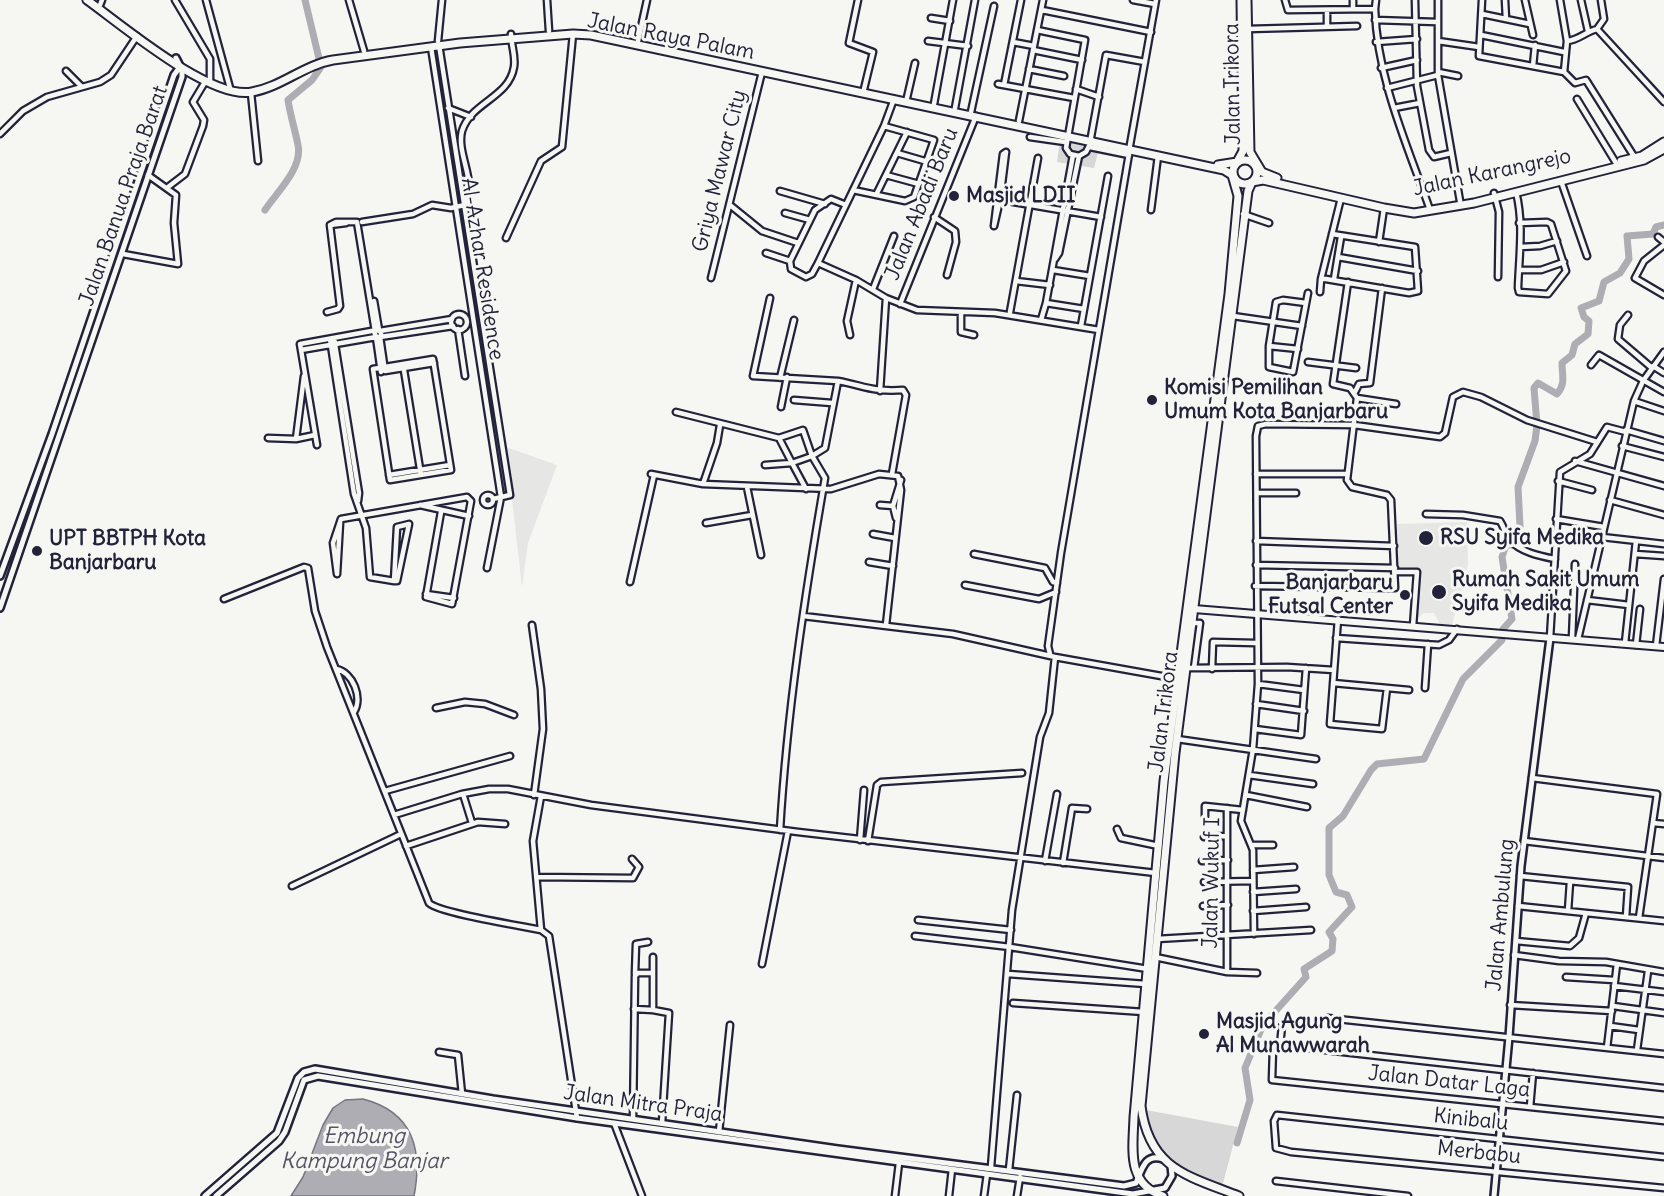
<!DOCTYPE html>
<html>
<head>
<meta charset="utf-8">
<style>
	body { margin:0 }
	canvas { display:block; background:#f6f6f2 }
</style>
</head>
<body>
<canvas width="1664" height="1196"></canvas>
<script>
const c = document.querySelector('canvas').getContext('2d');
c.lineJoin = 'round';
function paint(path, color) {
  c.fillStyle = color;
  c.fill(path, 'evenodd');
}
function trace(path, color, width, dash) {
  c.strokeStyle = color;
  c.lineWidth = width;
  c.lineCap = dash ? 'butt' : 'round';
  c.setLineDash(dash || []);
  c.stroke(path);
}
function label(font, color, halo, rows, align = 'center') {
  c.font = font + ' Delius,sans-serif';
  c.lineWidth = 6;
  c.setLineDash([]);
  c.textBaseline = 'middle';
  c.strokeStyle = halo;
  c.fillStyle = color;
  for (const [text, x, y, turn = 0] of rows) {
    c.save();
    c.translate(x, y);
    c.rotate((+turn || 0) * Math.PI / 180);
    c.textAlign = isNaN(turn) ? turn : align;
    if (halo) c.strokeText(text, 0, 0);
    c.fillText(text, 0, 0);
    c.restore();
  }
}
paint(new Path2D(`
	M506,447L557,465L528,543L522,587Z
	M1467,522L1468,565L1452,625L1440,624L1434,613H1424L1415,620L1420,570H1398L1397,524Z`), '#e6e6e4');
paint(new Path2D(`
	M1061,133L1101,141L1094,168L1057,162Z
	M1146,1110L1238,1127L1222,1187C1208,1181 1187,1176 1174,1167C1159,1156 1144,1129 1146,1110Z`), '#d7d7d7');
const water = new Path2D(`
	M363,1099C413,1112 423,1149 414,1196H291L303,1177L323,1125L333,1108L345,1100Z`);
paint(water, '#adadb3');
trace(water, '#757583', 1.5);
trace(new Path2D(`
	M1224,305L1228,265`), '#757583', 1.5);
trace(new Path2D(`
	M265,210C277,192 303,168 298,145C295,130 290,114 288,100L312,80L321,67L305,0
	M1237,1143L1250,1100L1245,1068L1263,1025L1306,977L1304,969L1332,951L1333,939L1329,932L1352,907L1347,895L1336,892L1329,875V828L1343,816L1371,770L1377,764L1424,759L1463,679L1502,640L1503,629L1512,619L1502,557L1506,545H1516L1520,526L1518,487L1535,441L1537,425L1534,388L1538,383L1557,394C1566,384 1562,375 1562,363L1572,355L1575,344L1588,334L1589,321L1584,317L1581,308L1599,301L1604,282L1620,273L1629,259L1627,236L1653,234L1656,227L1664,225`), '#adadb3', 7);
const minor = new Path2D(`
	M175,0L210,59V80
	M206,0L230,88
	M349,0L364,51
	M547,0L549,31
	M858,0L849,43L873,52L864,89
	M1133,0L1155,4
	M1285,0L1288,10L1375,9L1376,0
	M1353,0V9
	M1415,0L1417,86L1429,150L1434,157L1451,153
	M1438,0V75L1460,201
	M1482,0L1479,56L1564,72L1575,83L1586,80L1635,158
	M1505,0L1506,19
	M1525,0L1533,35
	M1560,0L1567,41
	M1581,0L1588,31
	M100,5L102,0
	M1375,9C1377,78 1406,142 1429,207
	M1042,10L1151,32
	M1327,10V27
	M1482,14L1530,24
	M931,18L950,21
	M1375,20L1437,22
	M1248,29L1357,26
	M1597,29L1604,19L1601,0
	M1037,30L1085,40L1066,148L1070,154L1079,156L1086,152L1092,140
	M1481,35L1564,52
	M438,41L442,0
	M638,41L647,0
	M928,41L968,46
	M1438,41L1479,47
	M1013,42L1034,46
	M1376,42L1417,39
	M439,45L510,495L493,499
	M431,47L501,497L487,568
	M1033,50L1082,60
	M1533,66L1535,45
	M1381,68L1417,60
	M1029,69L1064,76
	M66,71L82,87
	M1438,72L1458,76
	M1564,72L1567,41C1579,40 1585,32 1597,29L1664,102
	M998,84L1074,98
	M1004,85L1021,0
	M1387,88L1438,75
	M1076,89L1099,97
	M251,93L258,161
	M1577,99L1616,163
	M906,102L915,63
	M934,104L953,0
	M448,108L471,117
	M955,108L975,0
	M1394,108L1420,103
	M971,112L994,6
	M1019,121L1043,0
	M0,134L23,111L47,97L100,82L111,75L137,36
	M1030,137L1065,142
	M1091,137L1106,55L1145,62
	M1130,145L1156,0
	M1090,147L1129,155
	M897,153L928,162
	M1073,155L1046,303L1084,309
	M886,175L919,184
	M1561,181L1587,256
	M168,187L185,174L203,126L204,120L193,102L205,82
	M853,190L905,201L914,197L934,140L884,126
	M780,191L825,204
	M1516,192C1524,223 1519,257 1518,288L1519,292L1548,294L1566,271L1551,224L1547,222L1519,223
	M1494,193L1499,212L1498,277
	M876,195L907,132
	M996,199L1101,217
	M730,205L762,231L798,243
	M846,205L831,199L815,210L790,261L791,269L806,277L812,274L818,263L884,126L894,99
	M1151,210L1158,156
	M785,213L810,220
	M1243,214L1269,223
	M934,217L955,231L956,242L947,275
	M362,222L413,214L432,205L451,208L465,205C478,182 456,154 462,131C471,102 509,98 514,67C516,56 511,45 511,34
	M330,225L346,223
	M994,226L1003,154L1006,152
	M994,226L1000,200L1006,152
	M1658,237L1664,242
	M506,238L541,161L562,147L573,34
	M1379,242L1384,208
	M1664,245L1644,261L1635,278L1664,295
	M1520,247L1540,246L1557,241
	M766,253L790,261
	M123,254L178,264L174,223L176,195L148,175
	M1338,257L1418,271
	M1055,259L1059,253L1079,156
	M818,263L856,280L886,298L917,310L995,313L1099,330
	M1053,270L1090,276
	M1519,270H1541L1564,262
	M711,278L762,72
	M1321,279L1341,198
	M1334,279L1341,237
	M1016,281L1050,285
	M873,289L894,236
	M1320,292L1321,279H1326L1409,293L1418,291L1415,247L1332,234
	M770,298L753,376L838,381
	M374,301L379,330
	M1306,303L1283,300L1276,302L1269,346V367L1293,372L1308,293
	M900,304L976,116
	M327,312L338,309L340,306L330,225L336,222H357L375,331
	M961,312V332L974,335
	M1010,312L1038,158
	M451 322a8 8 0 1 1 16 0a8 8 0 1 1-16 0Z
	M1628,315L1620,325L1618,339L1652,368
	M1233,316L1302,326
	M1041,320L1046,303
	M1081,326L1108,176
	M458,329L465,376
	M380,331L452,319
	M850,335L847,321L856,280
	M334,338L359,493L358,501
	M330,339L354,494L366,528L370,577L394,581H397L409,524L397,527L394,581
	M1269,346L1298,349
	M301,350L376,337L381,372
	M433,359L451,470L390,480L373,369Z
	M1308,362L1356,368
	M403,364L421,475
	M1591,365L1599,355L1664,392
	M1653,366L1664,373
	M385,371L380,337L453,326
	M385,371L434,363
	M780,378L794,320
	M880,391L886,298
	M1355,392L1359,384L1370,383L1382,288
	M1357,398L1396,404
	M794,400L832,403
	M1634,401L1664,411
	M781,407L787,377
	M676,412L779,438L803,430L812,456L825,478C805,594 787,712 780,830
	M1626,430L1664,441
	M268,438L296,439L315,435
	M779,438L792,463L812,456L825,448L838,381C865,386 872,392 903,390L906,395L892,474
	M296,439L304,376
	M317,445L300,344L377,330L381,332V337H376L374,331
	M1622,446L1664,457
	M1575,461L1664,486
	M765,465L792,463L806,489
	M651,474L703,484L831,489L879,474L898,476L901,490L886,625
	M1256,474H1347
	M389,475L450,465
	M1558,481L1592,490
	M703,484L717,443L720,425
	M747,487L761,555
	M1257,493H1296
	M483 500a5 5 0 1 1 10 0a5 5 0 1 1-10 0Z
	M1610,500L1664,515
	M420,505L469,516
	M880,505L893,506L896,518
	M893,506L901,480
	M1426,514L1463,515L1500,521C1504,527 1505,534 1509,539C1520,552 1539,556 1555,559
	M1556,519L1604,527
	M706,523L752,515
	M873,534L895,538
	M1602,537L1664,544
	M1256,541L1394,546
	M974,554L1045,568L1053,582L1057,583
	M1635,554L1664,556
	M869,562L893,566
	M1256,565L1395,568
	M1396,572H1417L1413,626
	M337,574L333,543L341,519L467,497L471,501L452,604L426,597L441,512
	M337,574L340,523
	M630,582L654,475
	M965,585L1039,599L1056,592
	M1255,586L1395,588L1391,500L1387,495L1352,487L1347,480L1357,398L1350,388L1333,384L1348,282
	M426,594L454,598
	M224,599L304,567L308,568L315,611L327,647L429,903C439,913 522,926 541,930L549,936L577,1118
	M1587,600L1629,605
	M803,616L953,634L1055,657L1178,679
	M1338,619L1330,724L1382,729L1387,688
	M1193,623H1200L1194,668
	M532,625L541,689L543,729L534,795
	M1336,638L1439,645L1449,640L1457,629
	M1550,638L1560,472L1590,454L1607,427L1626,432
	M1572,638L1575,564
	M1578,639L1634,401L1643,381L1664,352
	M1625,643L1636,541
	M1636,645L1640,609
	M1656,646L1664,579
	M1050,654L1048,646L1061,553L1130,148
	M1186,668L1287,667L1334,670
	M336,669C353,672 363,698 354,712
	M1212,669L1213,642L1255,643
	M1333,683L1409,690
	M1258,684L1304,690
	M1425,688L1428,644
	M1256,704L1304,711
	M436,708L465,702L485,704L514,715
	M1255,729L1301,735L1306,668
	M1177,739L1316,759
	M1249,775L1313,784
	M1532,778L1657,794L1639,918
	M385,791L510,756
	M463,794L472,823
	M1246,795L1307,807
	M1227,808V972
	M394,815L462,794L489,789H508L591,805L798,832L1156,873
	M1205,816V806L1243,810
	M1653,823L1664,824
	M1117,829L1121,838L1159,846
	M1204,837L1227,836
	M860,840L864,790
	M868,841L877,785L881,782L1022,773
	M1524,841L1664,858
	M1252,845H1273
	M406,846L478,822L505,824
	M1045,861L1057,794
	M1202,861L1228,860
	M1063,863L1072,808L1087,809
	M1253,870L1294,867
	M1520,876L1628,887L1626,917
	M537,877L633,878L639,867L632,859
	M1204,882L1253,881
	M292,886L401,834
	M1253,892L1296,889
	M1203,906L1228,905
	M1518,906L1664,921
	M1253,911L1306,907
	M1568,911L1570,882
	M918,920L1011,930
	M541,930L533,841L541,796
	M1254,934L1253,850L1241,821L1253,749L1258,684L1256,436L1258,426L1266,424L1354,425L1440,437L1445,433L1453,397L1463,392L1481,397L1527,420L1597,442
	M915,936L1010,947L1148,969
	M1157,939L1311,930
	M1516,941L1570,946L1579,938L1586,913
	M1514,955L1559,961L1606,962L1664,972
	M653,957V1010L669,1013L662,1123
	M1155,957L1227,972L1257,973
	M762,964L788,831
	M635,974L636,944L648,942
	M1008,974L1146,984
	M1566,977L1614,980
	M1614,986L1664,992
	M1013,1003L1144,1012
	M1510,1005L1612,1011
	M1613,1006L1664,1013
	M634,1009L653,1010
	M1328,1018L1664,1054
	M1610,1026L1639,1030
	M1280,1045L1273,1048L1272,1080L1664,1121
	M1280,1045L1664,1088
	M1280,1045L1282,1026
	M1607,1048L1617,964
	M1637,1050L1648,971
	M439,1052L458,1055L462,1094
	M1530,1107L1533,1073
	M633,1119L635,976L638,973H653
	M614,1123L642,1196
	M719,1132L730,1025
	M1664,1157L1277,1115L1274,1121L1276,1148L1291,1152L1664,1188
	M991,1167L1012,910L1040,737L1049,713L1055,657
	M1009,1170L1017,1095
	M1276,1181L1408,1196
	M895,1196L899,1163
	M949,1196L952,1169
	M984,1196L987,1174
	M1017,1196L1020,1177`);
const tertiary = new Path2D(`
	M0,576L52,434L174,75L180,67
	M0,608L182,77V70L176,58
	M205,1196L277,1133L298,1078L304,1072L315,1069L493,1099L838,1149L1124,1186L1136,1183C1142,1169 1145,1153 1163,1159
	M216,1196L279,1141L285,1132L304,1080L318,1076L577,1118L1133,1194L1165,1188L1172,1176L1171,1166
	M1494,1196L1509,1037L1521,866L1550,638`);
const secondary = new Path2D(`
	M1194,609L1664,647`);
const primary = new Path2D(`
	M87,0C122,25 210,100 252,92C281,87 304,65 333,60L460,43L573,34L591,35L1224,170L1232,175L1238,196L1229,294L1164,781L1134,1117C1133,1149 1126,1184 1163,1196
	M1247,0L1250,152L1262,172L1277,178
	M1233 172a12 12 0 1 1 24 0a12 12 0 1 1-24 0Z
	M1621,161L1642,156L1664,142
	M1218,165L1237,162L1243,151L1241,0
	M1239,1196C1188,1176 1149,1169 1141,1106L1175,753L1248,191L1252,182L1263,180L1384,208L1414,213L1474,203L1644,160L1664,149`);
trace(minor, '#22223b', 9);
trace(tertiary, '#22223b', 10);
trace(secondary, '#22223b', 10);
trace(primary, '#22223b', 11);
trace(minor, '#f6f6f2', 4.5);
trace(tertiary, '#f6f6f2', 5);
trace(secondary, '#f6f6f2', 6);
trace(primary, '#f6f6f2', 7);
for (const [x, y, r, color] of [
	[954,196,6,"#22223b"],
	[1152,400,6,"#22223b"],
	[1426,538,8,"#22223b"],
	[37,551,6,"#22223b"],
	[1439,592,8,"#22223b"],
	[1405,595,6,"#22223b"],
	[1204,1034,6,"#22223b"]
]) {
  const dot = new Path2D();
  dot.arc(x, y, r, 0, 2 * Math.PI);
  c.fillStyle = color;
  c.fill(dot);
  trace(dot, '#f6f6f2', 2);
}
label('21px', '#22223b', '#f6f6f2', [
	["Jalan Raya Palam",671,37,11],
	["Jalan Trikora",1233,84,-91],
	["Griya Mawar City",720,171,-76],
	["Jalan Karangrejo",1492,173,-12],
	["Jalan Banua Praja Barat",124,196,-71],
	["Jalan Abadi Baru",922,204,-68],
	["Al-Azhar Residence",482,269,81],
	["Jalan Trikora",1164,712,-83],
	["Jalan Wukuf I",1212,883,-89],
	["Jalan Ambulung",1501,915,-85],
	["Jalan Datar Laga",1449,1082,6],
	["Jalan Mitra Praja",643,1104,8],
	["Kinibalu",1471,1120,6],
	["Merbabu",1479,1153,6]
]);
label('bold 21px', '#22223b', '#f6f6f2', [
	["Masjid LDII",966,196],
	["Komisi Pemilihan",1164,388],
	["Umum Kota Banjarbaru",1164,412],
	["RSU Syifa Medika",1440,538],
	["UPT BBTPH Kota",49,539],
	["Banjarbaru",49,563],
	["Rumah Sakit Umum",1452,580],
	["Syifa Medika",1452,604],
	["Banjarbaru",1393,583,"right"],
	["Futsal Center",1393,607,"right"],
	["Masjid Agung",1216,1022],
	["Al Munawwarah",1216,1046]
], 'left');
label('italic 22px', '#535365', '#f6f6f2', [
	["Embung",364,1137],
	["Kampung Banjar",364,1162]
]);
</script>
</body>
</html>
